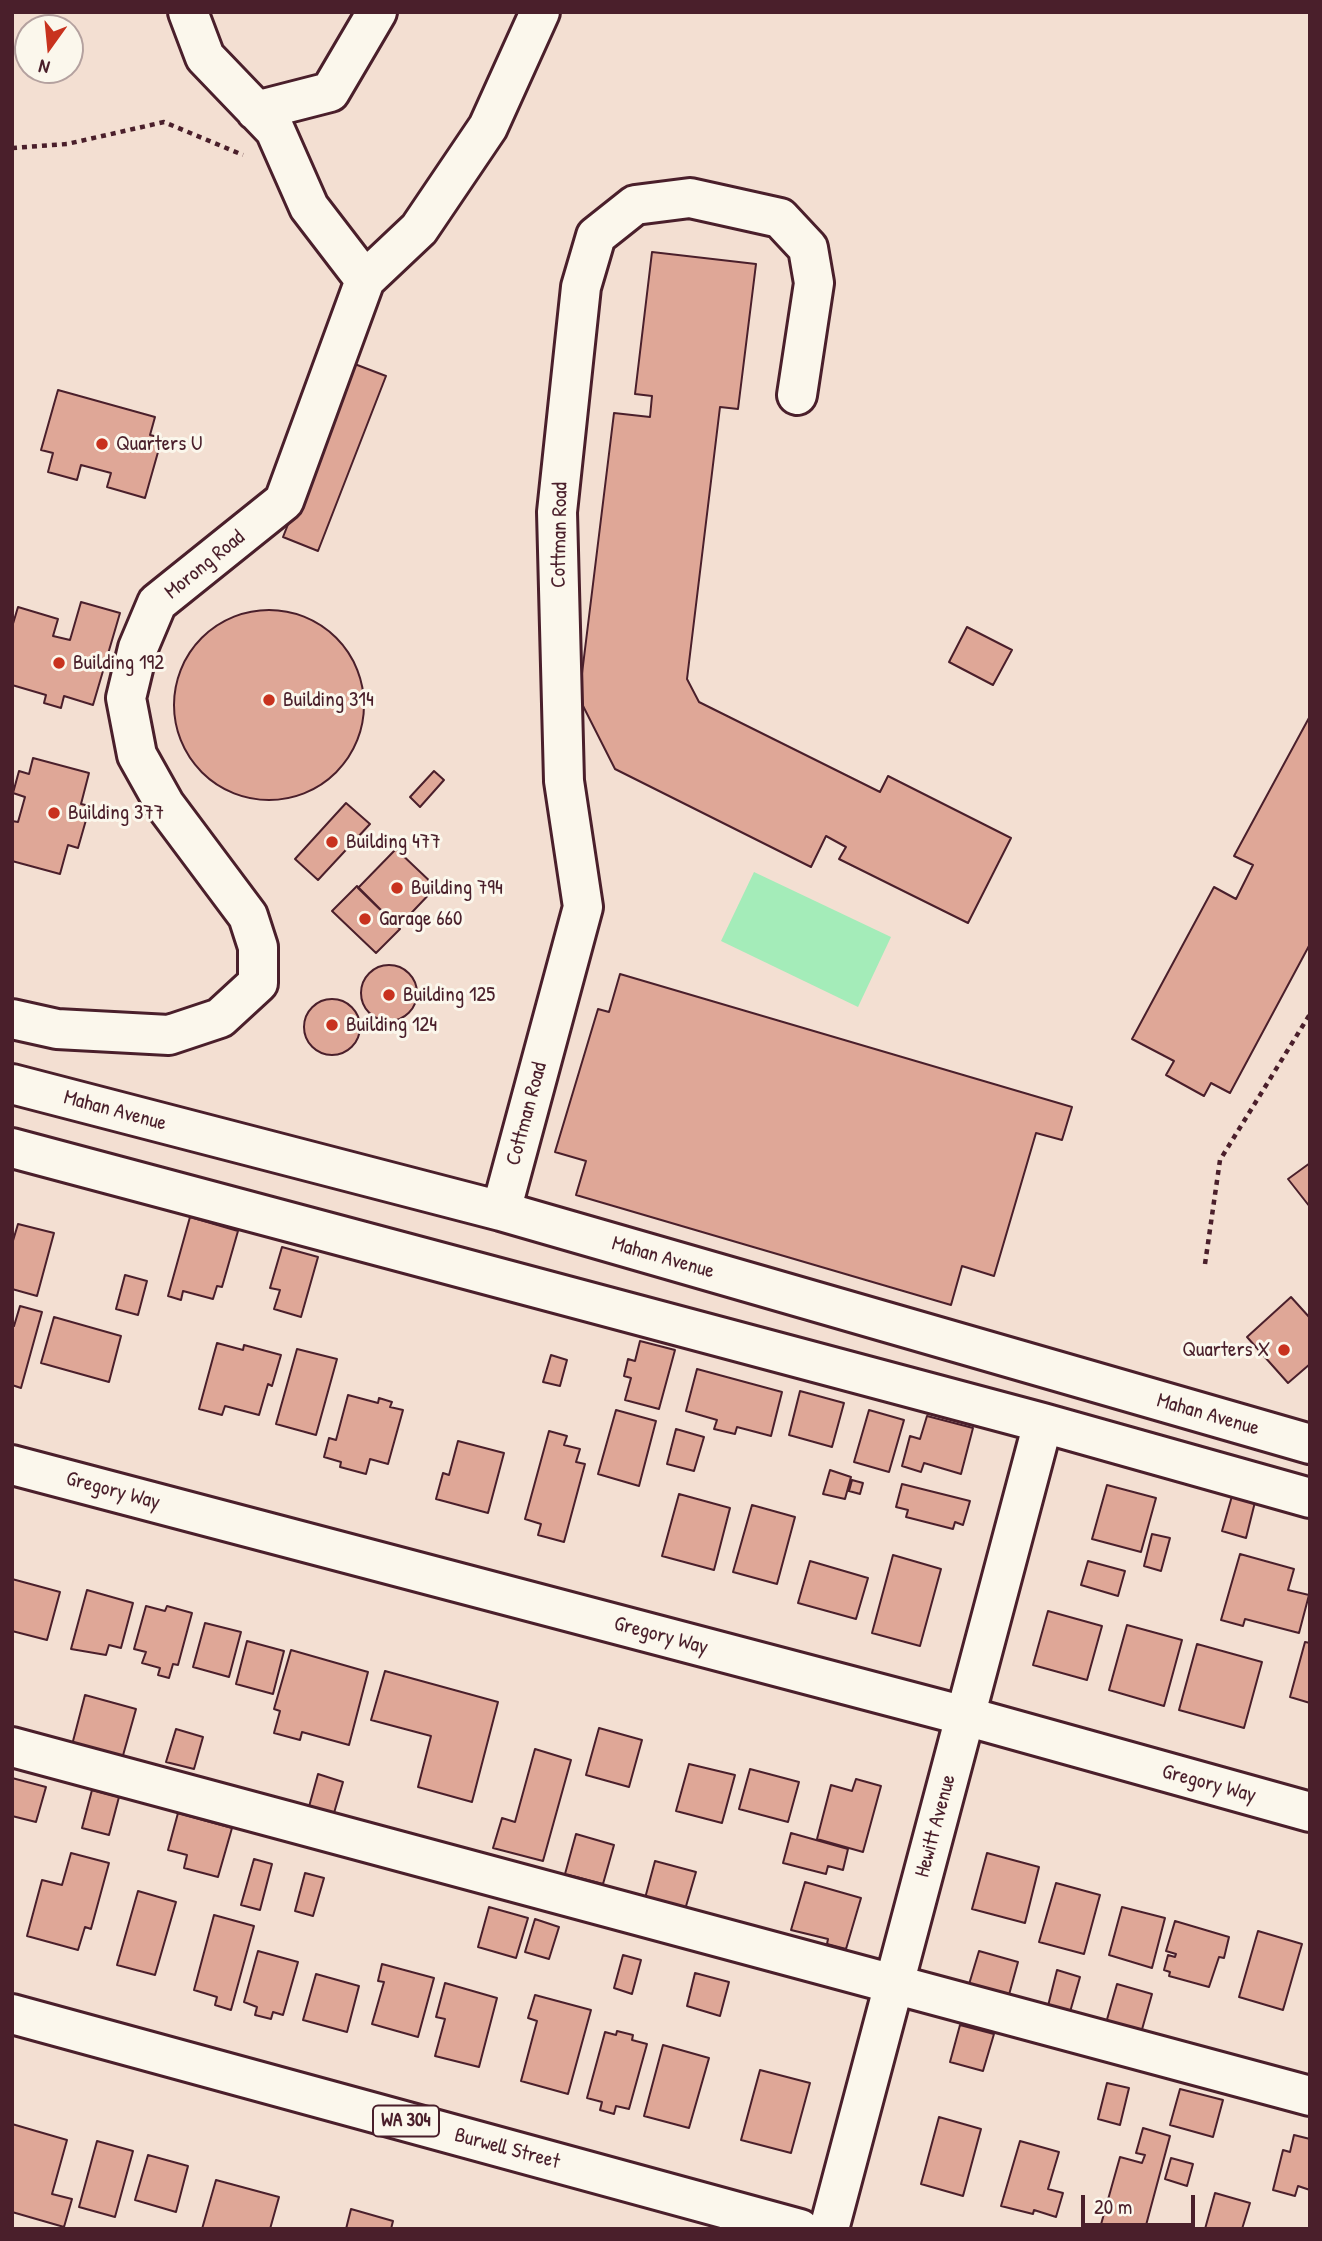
<!DOCTYPE html>
<html>
<head>
<meta charset="utf-8">
<style>
	body { margin:0 }
	#map { position:relative; width:1322px; height:2241px; overflow:hidden; background:#f3dfd2; font-family:"Patrick Hand",sans-serif }
	canvas { display:block }
	.frame { position:absolute; inset:0; border:14px solid #4a1f2b; pointer-events:none }
	.north { position:absolute; left:14px; top:14px; width:70px; height:70px; box-sizing:border-box; background:#fbf7ec; border:2px solid #b4a19f; border-radius:50%; rotate:195deg; font-size:19px; font-weight:700; line-height:28px; text-align:center; color:#4a1f2b }
	.north::after { content:''; display:block; margin:auto; width:24px; height:32px; background:#c8321e; clip-path:polygon(50% 0,100% 100%,50% 72%,0 100%) }
	.scale { position:absolute; left:1081px; top:2195px; width:114px; height:32px; box-sizing:border-box; border:4px solid #4a1f2b; border-top:0; padding-left:9px; font-size:21px; line-height:24px; white-space:nowrap; color:#4a1f2b; -webkit-text-stroke:5px #fbf7ec; paint-order:stroke }
</style>
</head>
<body>
<div id="map">
<canvas width="1322" height="2241"></canvas>
<div class="frame"></div>
<div class="north">N</div>
<div class="scale">20 m</div>
</div>
<script>
const c = document.querySelector('canvas').getContext('2d');
c.lineJoin = 'round';
function paint(path, color) {
  c.fillStyle = color;
  c.fill(path, 'evenodd');
}
function trace(path, color, width, dash) {
  c.strokeStyle = color;
  c.lineWidth = width;
  c.lineCap = dash ? 'butt' : 'round';
  c.setLineDash(dash || []);
  c.stroke(path);
}
function label(font, color, halo, rows, align = 'center') {
  c.font = font + ' "Patrick Hand",sans-serif';
  c.lineWidth = 6;
  c.setLineDash([]);
  c.textBaseline = 'middle';
  c.strokeStyle = halo;
  c.fillStyle = color;
  for (const [text, x, y, turn = 0] of rows) {
    c.save();
    c.translate(x, y);
    c.rotate((+turn || 0) * Math.PI / 180);
    c.textAlign = isNaN(turn) ? turn : align;
    if (halo) c.strokeText(text, 0, 0);
    c.fillText(text, 0, 0);
    c.restore();
  }
}
paint(new Path2D(`
	M754,872L891,937L858,1007L721,941Z`), '#a4ecb9');
const building = new Path2D(`
	M652,252L756,264L738,409L720,407L687,679L699,702L880,792L888,776L1011,838L968,923L839,859L846,847L826,836L811,867L615,769L579,698L614,413L650,417L652,396L635,394Z
	M352,363L386,376L318,551L283,537Z
	M58,390L155,417L150,435L162,438L145,498L107,487L111,473L81,465L77,480L48,472L53,453L41,450Z
	M81,602L120,613L93,705L64,696L61,708L44,703L46,695L12,685V627L18,607L58,619L53,636L70,640Z
	M174 705a95 95 0 1 1 190 0a95 95 0 1 1-190 0Z
	M967,627L1012,650L993,685L949,662Z
	M1310,716V944L1230,1093L1211,1083L1204,1096L1166,1075L1174,1061L1132,1039L1214,887L1236,899L1253,865L1234,856Z
	M33,758L89,773L81,804L90,806L78,848L68,845L60,874L12,861V821L18,822L25,797L13,793L19,771L29,774Z
	M434,771L444,780L420,807L410,797Z
	M346,803L370,824L318,880L295,859Z
	M396,849L436,887L398,927L358,888Z
	M357,886L400,929L376,953L332,911Z
	M361 993a28 28 0 1 1 56 0a28 28 0 1 1-56 0Z
	M620,974L1072,1107L1062,1140L1036,1133L994,1276L962,1266L951,1305L576,1195L586,1161L555,1152L598,1009L609,1012Z
	M304 1027a28 28 0 1 1 56 0a28 28 0 1 1-56 0Z
	M1310,1163V1207L1288,1179Z
	M190,1217L238,1231L222,1287L217,1286L213,1299L183,1291L181,1300L168,1296Z
	M18,1224L54,1233L37,1296L12,1289V1244Z
	M282,1247L318,1257L301,1317L274,1309L280,1290L270,1288Z
	M125,1275L147,1281L138,1315L116,1309Z
	M1291,1297L1310,1318V1364L1288,1383L1247,1337Z
	M20,1306L42,1312L21,1388L12,1385V1325L14,1326Z
	M54,1317L121,1336L109,1382L41,1363Z
	M640,1341L675,1350L659,1409L625,1400L631,1378L624,1376L628,1359L635,1361Z
	M217,1343L243,1350L244,1345L281,1355L272,1386L268,1384L259,1415L225,1406L222,1415L199,1409Z
	M297,1349L337,1359L316,1435L276,1424Z
	M551,1355L567,1360L560,1386L543,1382Z
	M697,1369L782,1392L771,1436L737,1427L735,1434L714,1429L717,1420L686,1411Z
	M800,1391L844,1403L832,1447L789,1435Z
	M348,1395L378,1403L379,1398L392,1402L390,1407L403,1410L388,1464L370,1459L366,1474L340,1467L341,1462L324,1457L329,1438L336,1440Z
	M616,1410L656,1421L639,1486L598,1474Z
	M869,1410L904,1420L889,1472L854,1462Z
	M927,1416L973,1428L961,1474L924,1463L921,1472L902,1466L910,1436L920,1439Z
	M676,1429L704,1437L694,1471L667,1464Z
	M549,1431L567,1436L564,1445L580,1449L576,1462L585,1464L564,1542L538,1535L541,1524L525,1519Z
	M458,1441L504,1453L488,1513L436,1499L443,1473L449,1475Z
	M830,1470L851,1477L845,1499L823,1494Z
	M852,1480L863,1483L860,1494L849,1491Z
	M902,1484L970,1501L963,1525L955,1522L953,1529L906,1517L908,1510L896,1507Z
	M1107,1485L1156,1498L1141,1552L1092,1539Z
	M679,1494L730,1508L714,1570L662,1556Z
	M1232,1496L1255,1502L1246,1538L1222,1531Z
	M752,1505L795,1517L777,1584L733,1572Z
	M1152,1534L1170,1538L1161,1571L1144,1566Z
	M1240,1554L1294,1569L1288,1590L1309,1595L1299,1633L1245,1619L1243,1626L1221,1620Z
	M893,1555L941,1569L920,1646L872,1633Z
	M810,1561L868,1578L856,1619L798,1603Z
	M1088,1561L1125,1571L1118,1596L1081,1585Z
	M12,1579L60,1592L47,1640L12,1631Z
	M87,1590L133,1603L121,1648L109,1645L106,1655L71,1649Z
	M146,1606L165,1611L167,1606L192,1613L178,1665L173,1664L169,1678L158,1675L160,1668L142,1663L146,1652L134,1649Z
	M1048,1611L1102,1626L1087,1680L1033,1665Z
	M205,1623L241,1632L229,1677L193,1667Z
	M1127,1625L1182,1640L1164,1706L1109,1690Z
	M247,1641L284,1651L273,1694L236,1684Z
	M1305,1642L1310,1643V1703L1290,1697Z
	M1197,1644L1262,1662L1244,1728L1179,1710Z
	M291,1650L368,1672L349,1745L302,1732L300,1740L274,1733L280,1711L274,1709Z
	M385,1671L498,1702L472,1802L418,1787L431,1736L371,1720Z
	M85,1695L136,1709L122,1759L72,1745Z
	M599,1728L642,1740L629,1787L586,1775Z
	M176,1729L203,1737L194,1769L166,1762Z
	M535,1749L571,1760L543,1861L493,1848L502,1818L515,1822Z
	M689,1764L735,1775L722,1823L676,1811Z
	M750,1769L799,1782L788,1822L739,1809Z
	M318,1774L343,1782L332,1820L307,1814Z
	M12,1778L46,1787L36,1822L12,1816Z
	M856,1779L881,1786L863,1852L817,1839L831,1785L852,1791Z
	M92,1790L119,1797L109,1835L82,1828Z
	M178,1813L232,1828L218,1877L184,1868L187,1855L168,1850Z
	M791,1833L848,1849L843,1870L828,1866L826,1874L783,1863Z
	M576,1834L614,1845L603,1884L565,1874Z
	M71,1853L109,1863L91,1929L85,1927L78,1950L27,1936L42,1880L62,1885Z
	M987,1853L1039,1867L1025,1923L972,1909Z
	M254,1859L272,1864L260,1910L241,1905Z
	M655,1861L696,1872L684,1913L644,1902Z
	M305,1873L324,1878L313,1916L295,1911Z
	M805,1882L861,1898L846,1949L827,1944L828,1939L791,1930Z
	M1056,1883L1100,1895L1084,1954L1039,1942Z
	M138,1891L176,1902L155,1975L117,1965Z
	M489,1907L528,1918L516,1958L478,1947Z
	M1122,1907L1165,1918L1152,1968L1109,1955Z
	M214,1915L254,1926L231,2010L215,2005L217,1997L194,1990Z
	M535,1919L559,1927L549,1959L525,1952Z
	M1175,1921L1229,1937L1224,1958L1219,1957L1209,1987L1169,1976L1170,1972L1164,1970L1168,1955L1175,1957L1176,1954L1166,1951Z
	M1258,1931L1302,1944L1283,2010L1239,1997Z
	M258,1951L298,1962L283,2015L273,2012L271,2019L255,2015L257,2007L244,2002Z
	M979,1951L1018,1962L1007,2002L967,1991Z
	M623,1955L641,1960L632,1994L614,1988Z
	M382,1964L434,1978L418,2037L372,2024L384,1982L378,1981Z
	M1057,1970L1080,1977L1070,2012L1048,2006Z
	M695,1973L729,1982L720,2016L687,2006Z
	M316,1974L359,1986L347,2032L303,2020Z
	M445,1983L497,1998L479,2067L435,2056L445,2019L436,2017Z
	M1117,1984L1152,1994L1141,2033L1106,2023Z
	M535,1995L591,2010L568,2094L521,2081L537,2021L528,2018Z
	M960,2025L994,2034L983,2071L950,2062Z
	M617,2031L633,2035L632,2040L647,2044L629,2109L616,2106L614,2114L600,2110L602,2102L587,2098L605,2032L616,2035Z
	M663,2045L709,2058L689,2128L644,2116Z
	M760,2070L810,2083L791,2153L741,2140Z
	M1107,2083L1129,2088L1120,2125L1098,2119Z
	M1180,2089L1223,2100L1213,2137L1170,2125Z
	M939,2117L981,2129L963,2196L921,2184Z
	M12,2124L67,2140L52,2194L72,2199L64,2227L12,2212Z
	M1143,2128L1170,2136L1145,2229L1100,2228L1120,2157L1142,2163L1145,2155L1136,2153Z
	M1294,2135L1310,2139V2190L1298,2186L1295,2196L1273,2190L1283,2150L1290,2152Z
	M97,2141L133,2151L115,2217L79,2207Z
	M1020,2141L1059,2152L1048,2189L1063,2193L1056,2217L1034,2210L1033,2214L1001,2206Z
	M148,2155L188,2166L176,2212L135,2200Z
	M1171,2158L1193,2164L1187,2186L1165,2179Z
	M216,2180L279,2197L270,2229H202Z
	M1215,2193L1250,2203L1242,2229H1205Z
	M351,2209L393,2221L391,2229H346Z`);
paint(building, '#dfa797');
trace(building, '#4a1f2b', 2);
const minor = new Path2D(`
	M256,111L330,92L377,12
	M365,280L419,229L488,127L540,12
	M12,1019L57,1029L169,1035L220,1018L258,983V947L248,916L165,805L137,755L126,698L138,648L157,603L284,501L365,280L309,207L275,130L205,57L188,12
	M12,1084L501,1211L1310,1444
	M12,1148L1043,1423L1310,1498
	M501,1211L583,907L564,781L557,512L581,287L596,236L635,205L690,198L780,218L808,248L814,283L797,395
	M12,1465L965,1716L1310,1812
	M12,1747L1310,2096
	M829,2229L1043,1423`);
const highway = new Path2D(`
	M12,2014L800,2229`);
trace(minor, '#4a1f2b', 44);
trace(highway, '#4a1f2b', 44);
trace(new Path2D(`
	M12,148L67,144L164,122L243,155
	M1205,1264L1220,1160L1310,1014`), '#4a1f2b', 4.5, [5, 5]);
trace(minor, '#fbf7ec', 38);
trace(highway, '#fbf7ec', 38);
for (const [x, y, r, color] of [
	[102,444,7,"#c8321e"],
	[59,663,7,"#c8321e"],
	[269,700,7,"#c8321e"],
	[54,813,7,"#c8321e"],
	[332,842,7,"#c8321e"],
	[397,888,7,"#c8321e"],
	[365,919,7,"#c8321e"],
	[389,995,7,"#c8321e"],
	[332,1025,7,"#c8321e"],
	[1284,1350,7,"#c8321e"]
]) {
  const dot = new Path2D();
  dot.arc(x, y, r, 0, 2 * Math.PI);
  c.fillStyle = color;
  c.fill(dot);
  trace(dot, '#fbf7ec', 2.5);
}
for (const [x, y, w] of [
	[406,2121,66]
]) {
  const box = new Path2D();
  box.roundRect(x - w / 2, y - 15.5, w, 31, 5);
  c.fillStyle = '#fbf7ec';
  c.fill(box);
  trace(box, '#4a1f2b', 2);
}
label('bold 19px', '#4a1f2b', null, [
	["WA 304",406,2121]
]);
label('21px', '#4a1f2b', '#fbf7ec', [
	["Quarters U",116,444],
	["Building 192",73,663],
	["Building 314",283,700],
	["Building 377",68,813],
	["Building 477",346,842],
	["Building 794",411,888],
	["Garage 660",379,919],
	["Building 125",403,995],
	["Building 124",346,1025],
	["Quarters X",1270,1350,"right"]
], 'left');
label('21px', '#4a1f2b', '#fbf7ec', [
	["Cottman Road",560,535,-89],
	["Morong Road",205,565,-39],
	["Mahan Avenue",115,1111,15],
	["Cottman Road",527,1114,-75],
	["Mahan Avenue",663,1258,16],
	["Mahan Avenue",1208,1415,16],
	["Gregory Way",113,1491,15],
	["Gregory Way",661,1636,15],
	["Gregory Way",1209,1784,15],
	["Hewitt Avenue",936,1826,-75],
	["Burwell Street",507,2149,15]
]);
</script>
</body>
</html>
